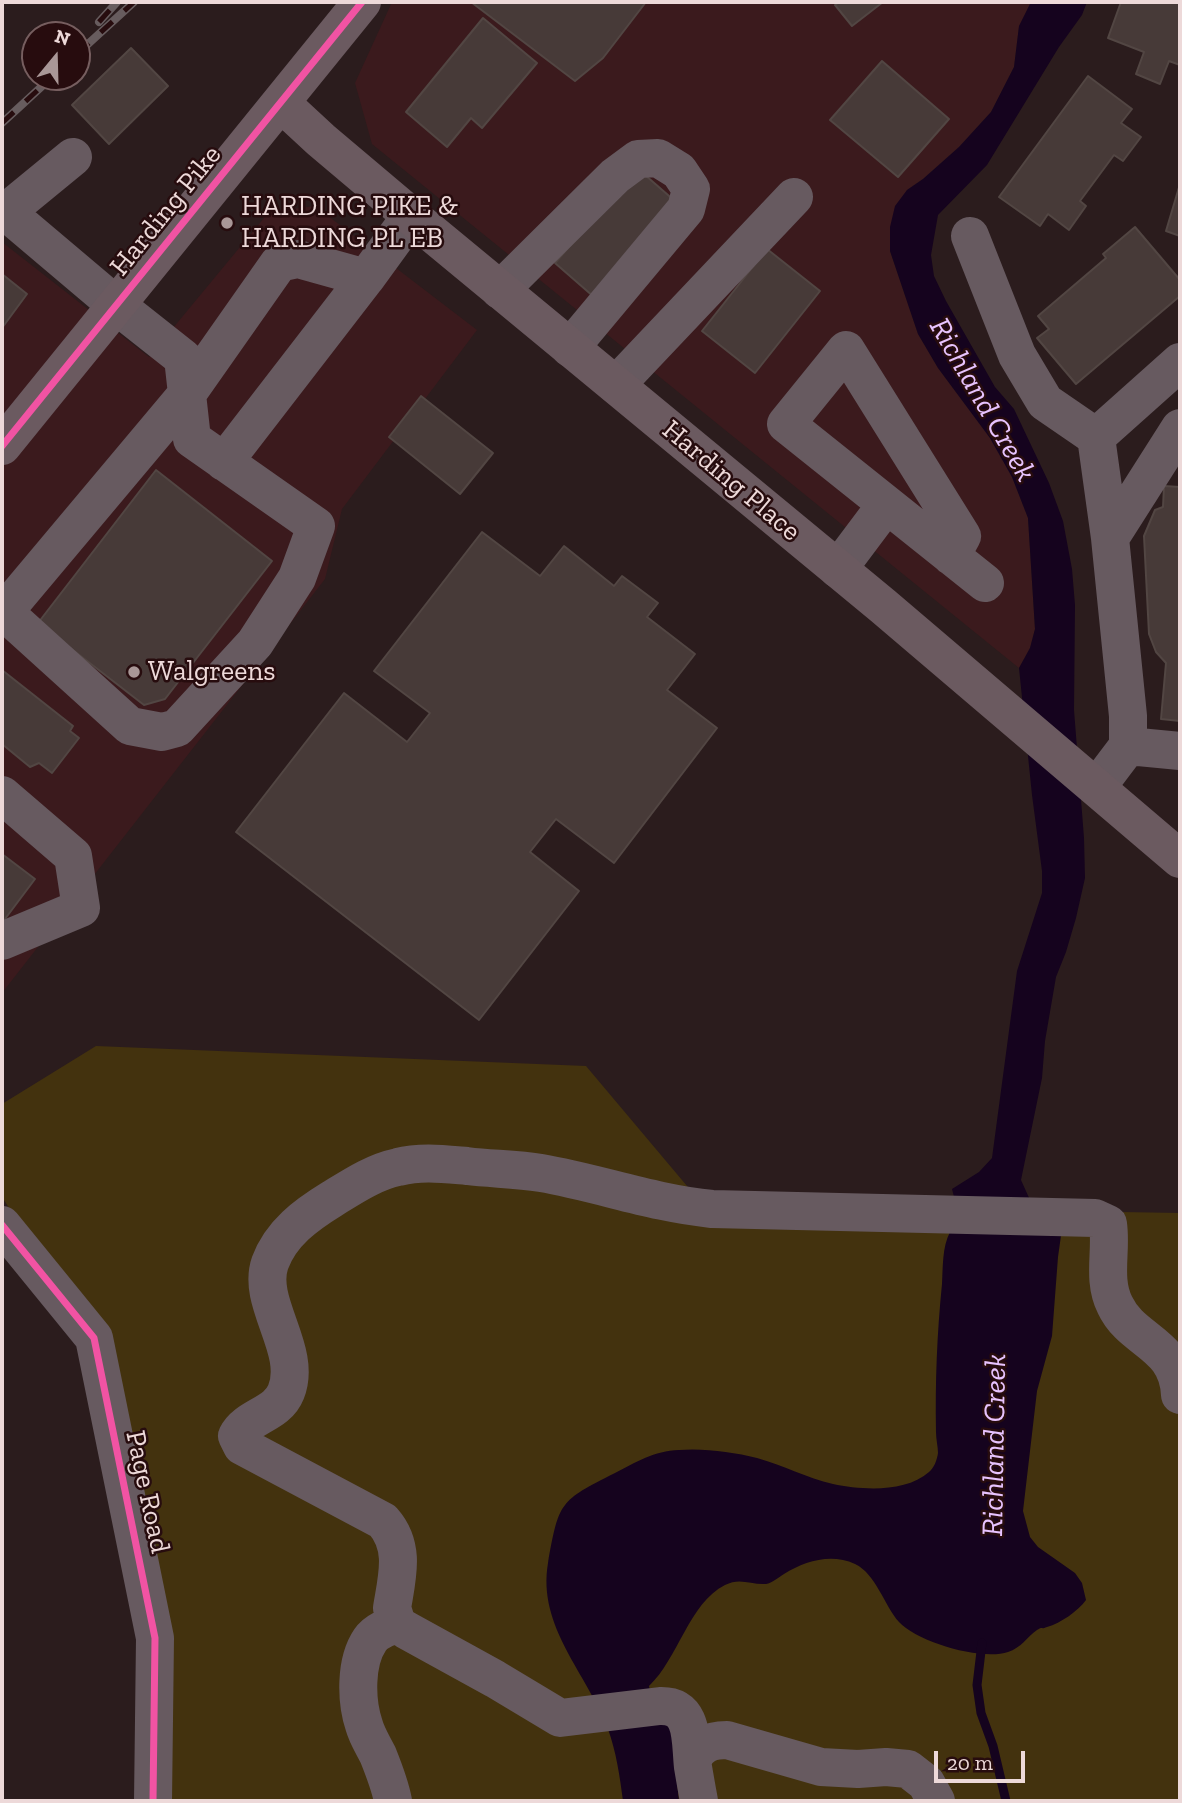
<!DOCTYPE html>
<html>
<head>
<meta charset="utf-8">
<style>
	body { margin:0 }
	#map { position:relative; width:1182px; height:1803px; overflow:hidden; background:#2b1c1d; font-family:"Zilla Slab",serif }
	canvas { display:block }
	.frame { position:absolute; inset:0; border:4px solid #edd9d9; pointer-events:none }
	.north { position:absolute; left:21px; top:21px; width:70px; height:70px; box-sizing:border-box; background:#270c0e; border:2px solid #765e5f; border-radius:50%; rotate:19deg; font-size:19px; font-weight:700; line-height:28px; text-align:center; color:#edd9d9 }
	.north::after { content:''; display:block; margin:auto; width:24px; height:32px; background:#a99797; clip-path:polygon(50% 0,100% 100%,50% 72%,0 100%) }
	.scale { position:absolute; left:934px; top:1751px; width:91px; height:32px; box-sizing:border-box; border:4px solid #edd9d9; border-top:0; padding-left:9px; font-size:21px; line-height:24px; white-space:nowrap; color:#edd9d9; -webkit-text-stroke:5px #270c0e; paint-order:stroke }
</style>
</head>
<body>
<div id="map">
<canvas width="1182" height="1803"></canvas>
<div class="frame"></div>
<div class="north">N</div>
<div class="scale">20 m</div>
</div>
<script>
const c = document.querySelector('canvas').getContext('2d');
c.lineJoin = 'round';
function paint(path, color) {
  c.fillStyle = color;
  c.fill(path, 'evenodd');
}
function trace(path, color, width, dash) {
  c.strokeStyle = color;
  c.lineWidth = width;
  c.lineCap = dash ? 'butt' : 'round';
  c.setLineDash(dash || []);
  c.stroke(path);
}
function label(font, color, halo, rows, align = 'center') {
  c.font = font + ' "Zilla Slab",serif';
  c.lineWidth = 5;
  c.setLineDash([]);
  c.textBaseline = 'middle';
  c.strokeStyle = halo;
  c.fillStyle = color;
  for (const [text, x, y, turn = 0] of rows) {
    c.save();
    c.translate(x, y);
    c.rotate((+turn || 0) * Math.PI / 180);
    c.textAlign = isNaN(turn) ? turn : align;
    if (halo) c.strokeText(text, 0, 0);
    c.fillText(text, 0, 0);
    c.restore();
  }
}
paint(new Path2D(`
	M392,2H1031L1019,27L1014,67L991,112L959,147L923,179L907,190L890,251L918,334L938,368L990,438L1012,477L1028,518L1035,629L1030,648L1019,668L372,144L355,83Z
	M315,206L477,330L342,509L325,579L2,993V242L149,357L269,212Z`), '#3b1a1d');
paint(new Path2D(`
	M96,1046L586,1066L703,1205L1180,1213V1801H153L155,1638L94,1339L2,1197V1104Z`), '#43320e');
paint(new Path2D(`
	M1031,2H1087L1082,15L1059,47L987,165L938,215L931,255L934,276L946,301L995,387L1014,409L1049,483L1063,521L1072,569L1075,605L1074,710L1084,838L1085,878L1076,918L1066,952L1056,977L1045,1041L1042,1078L1021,1180L1030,1200L1064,1214L1058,1257L1052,1336L1037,1391L1023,1511L1030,1537L1038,1547L1075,1573L1082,1583L1086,1600C1078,1611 1061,1623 1047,1627C1040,1630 1044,1626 1037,1630C1027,1637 1021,1648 1008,1652C982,1661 917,1642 899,1622C884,1605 876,1574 855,1564C831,1553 805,1561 784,1574C779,1577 772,1583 766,1584C751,1585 740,1577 725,1585C689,1603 678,1659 649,1686L652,1699L670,1718L679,1801H623C620,1777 616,1751 608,1729C587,1673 537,1627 548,1563C559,1502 559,1501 615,1473C636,1462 654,1451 679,1450C704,1448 733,1452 757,1458C783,1465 807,1478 833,1484C862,1490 905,1493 929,1472C934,1468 937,1460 938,1453C938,1447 936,1439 936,1432C935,1383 937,1333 942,1284C943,1268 942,1247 950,1232C952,1228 957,1224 960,1220L952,1189L979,1172L992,1158L1017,971L1042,893V871L1032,795L1019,668L1030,648L1035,629L1028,518L1012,477L990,438L938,368L918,334L890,251V227L895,206L907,190L923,179L959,147L991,112L1014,67L1019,26Z`), '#15031e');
trace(new Path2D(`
	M982,1643L977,1685L981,1713L993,1746L1006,1801`), '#15031e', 9);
const building = new Path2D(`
	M471,2H646L603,58L575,81Z
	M839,2H883L852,26L835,5Z
	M1121,2H1180V65L1169,61L1160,84L1136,74L1144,52L1108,38Z
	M483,18L537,63L482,128L471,118L447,147L406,112Z
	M131,48L168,86L109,144L72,105Z
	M882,61L949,119L898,177L830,120Z
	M1088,76L1132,109L1121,123L1141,137L1123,161L1114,155L1080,201L1086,206L1069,230L1048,214L1040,226L999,197Z
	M637,168L676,202L594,297L555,263Z
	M1180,184V236L1166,231Z
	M1135,227L1180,280V296L1076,384L1037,338L1049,329L1038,316L1106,258L1103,254Z
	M767,249L820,291L755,373L702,331Z
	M2,274L27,294L2,328Z
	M421,396L493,453L460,494L389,437Z
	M156,470L272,561L165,699L144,705L38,623Z
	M1164,486L1180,487V721L1161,719L1166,663L1156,652L1149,634L1144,536L1155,510L1163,507Z
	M482,532L540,576L564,546L614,586L622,576L658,603L647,617L695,654L667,690L717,728L614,863L556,819L530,852L579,891L479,1020L236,832L344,693L407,742L430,713L374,671Z
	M2,670L73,726L70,731L79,738L52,773L39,763L30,767L2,744Z
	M2,854L35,879L2,923Z`);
paint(building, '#473a38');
trace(building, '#524643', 2);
trace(new Path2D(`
	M970,236L1017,355L1045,402L1096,437
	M500,290L615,176L638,159L658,158L679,171L691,189L686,209L570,348
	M616,385L794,197
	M224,462L366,278
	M1110,538L1180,428
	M951,556L962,536L846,350L786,424L985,583
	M838,569L886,505
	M2,610L130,726L162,732L177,728L255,643L297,578L316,526L192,439L183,358L116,305L6,212L73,157
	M4,612L187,394L279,263L298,259L366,278L411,216
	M1128,746L1180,751
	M1097,787L1128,746V716L1110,538L1096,437L1180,362
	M2,795L73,856L81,908L2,941
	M2,1225L94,1338L155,1638L153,1801
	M693,1759C699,1744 712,1740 727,1740L821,1767L858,1769L886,1767L908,1769L926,1783L936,1801
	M393,1801C390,1785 384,1770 378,1755C373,1745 367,1736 364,1725C356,1701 355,1662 370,1640C376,1631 387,1627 397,1624
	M699,1801C697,1790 695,1779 693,1767C690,1742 695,1705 660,1706L560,1718L495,1679L406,1630L397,1624L392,1608C397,1577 406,1547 383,1521L242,1446L237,1436C247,1416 277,1415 286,1392C303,1350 256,1303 270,1263C281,1233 306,1215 332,1199C353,1186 374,1172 398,1167C421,1161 444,1164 467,1166C492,1169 516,1169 541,1173C599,1183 652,1203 712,1209L1095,1218L1108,1224C1112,1251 1102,1279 1115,1305C1132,1342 1178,1343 1180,1395`), '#675a60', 38);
trace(new Path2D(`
	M281,103L321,140L411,216L883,606L1180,859
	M2,446L362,2`), '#6b5a60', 38);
const rail = new Path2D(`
	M99,22L117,2
	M77,54L134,2
	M2,123L52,77`);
trace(rail, '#675c5e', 8);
trace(rail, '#270c0e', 5, [16]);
trace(new Path2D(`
	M2,446L362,2
	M2,1225L94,1338L155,1638L153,1801`), '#f153a3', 7);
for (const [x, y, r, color] of [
	[227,223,7,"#a99797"],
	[134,672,7,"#a99797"]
]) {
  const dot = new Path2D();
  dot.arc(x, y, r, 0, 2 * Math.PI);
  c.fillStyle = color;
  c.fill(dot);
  trace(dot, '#270c0e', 2.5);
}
label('28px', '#edd9d9', '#270c0e', [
	["HARDING PIKE &",241,207],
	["HARDING PL EB",241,239],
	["Walgreens",148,672]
], 'left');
label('28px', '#edd9d9', '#270c0e', [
	["Harding Pike",166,211,-51],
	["Harding Place",731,481,40],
	["Page Road",147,1492,78]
]);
label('italic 30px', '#e7c3fe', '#270c0e', [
	["Richland Creek",982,400,60],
	["Richland Creek",995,1445,-89]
]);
</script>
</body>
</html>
